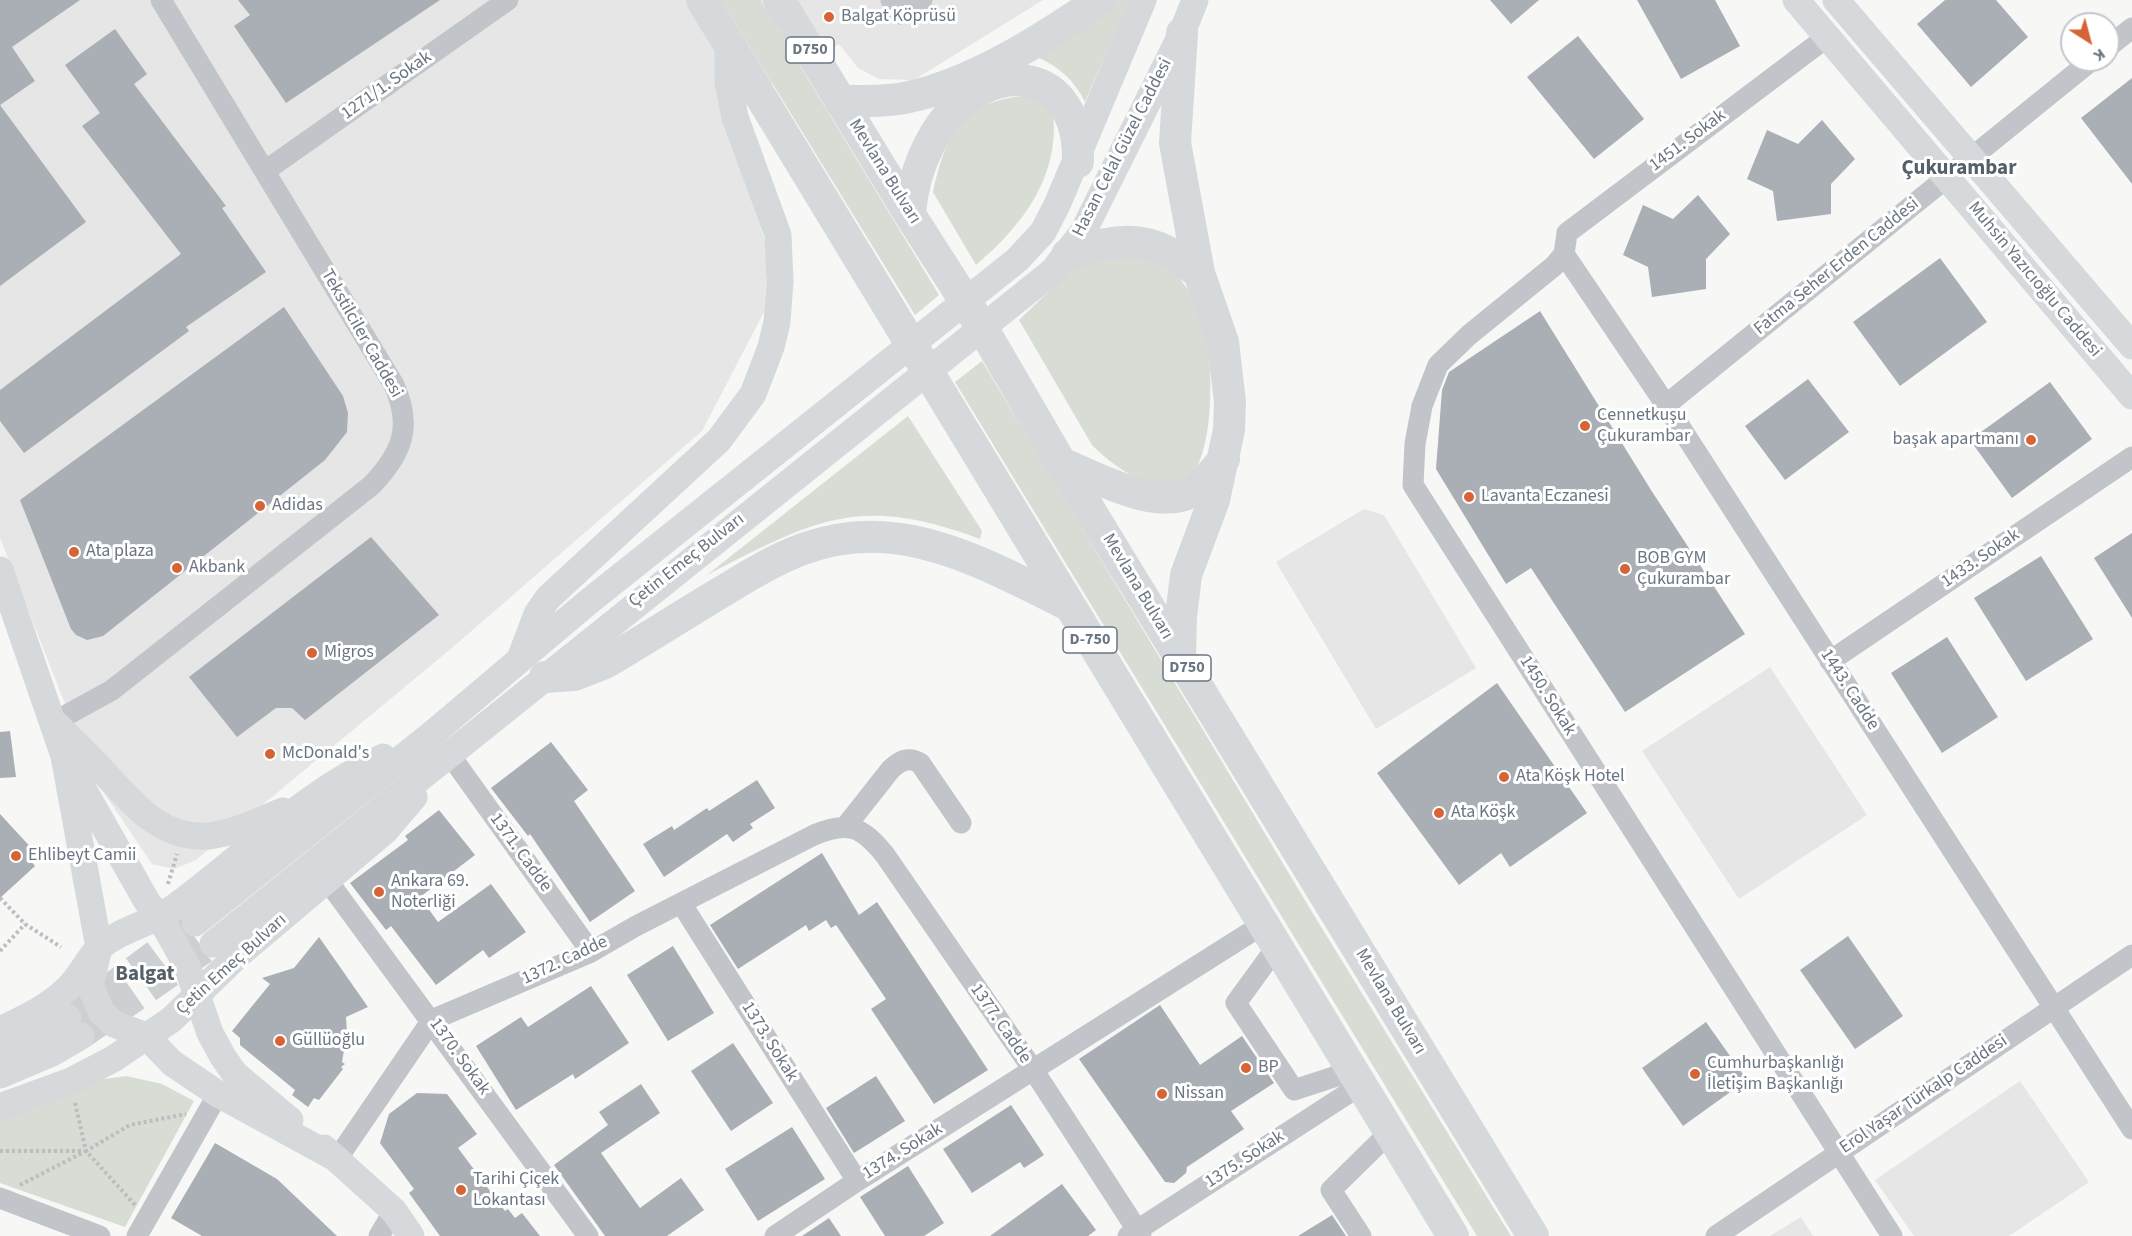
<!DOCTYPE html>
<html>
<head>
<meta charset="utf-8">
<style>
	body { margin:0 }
	#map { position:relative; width:2132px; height:1236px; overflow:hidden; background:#f7f7f5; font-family:"Source Sans 3",sans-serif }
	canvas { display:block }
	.north { position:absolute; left:2060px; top:12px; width:60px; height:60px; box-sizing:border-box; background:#fff; border:2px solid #c3c8cd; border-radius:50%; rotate:144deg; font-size:16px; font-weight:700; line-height:24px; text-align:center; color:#697683 }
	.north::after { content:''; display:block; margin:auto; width:21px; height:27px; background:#d66436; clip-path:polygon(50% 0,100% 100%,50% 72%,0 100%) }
</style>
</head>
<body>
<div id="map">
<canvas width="2132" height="1236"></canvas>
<div class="north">K</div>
</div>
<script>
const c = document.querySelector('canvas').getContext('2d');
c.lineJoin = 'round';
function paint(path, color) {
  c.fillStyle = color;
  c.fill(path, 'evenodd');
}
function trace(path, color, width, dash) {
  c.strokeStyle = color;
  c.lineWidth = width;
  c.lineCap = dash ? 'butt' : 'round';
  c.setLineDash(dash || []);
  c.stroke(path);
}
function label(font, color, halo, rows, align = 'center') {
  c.font = font + ' "Source Sans 3",sans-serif';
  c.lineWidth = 6;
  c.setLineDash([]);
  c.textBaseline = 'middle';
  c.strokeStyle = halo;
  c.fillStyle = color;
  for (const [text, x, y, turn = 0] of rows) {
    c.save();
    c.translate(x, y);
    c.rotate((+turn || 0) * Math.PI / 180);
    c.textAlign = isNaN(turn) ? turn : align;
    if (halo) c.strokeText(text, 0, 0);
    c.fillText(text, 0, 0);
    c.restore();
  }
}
paint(new Path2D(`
	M0,0H1043L914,80L879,79L858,68L839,44L726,110L733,146L768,250L764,312L702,431L453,647L196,860L174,869L152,864L94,778L0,538Z
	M1364,509L1384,515L1476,668L1376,729L1276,562Z
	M1770,667L1867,815L1739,899L1642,751Z
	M2020,1081L2089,1182L2009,1236H1914L1875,1180Z
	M1801,1217L1813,1236H1770Z`), '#e5e6e5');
paint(new Path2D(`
	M721,0H760L939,295L915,315Z
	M1117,0H1129L1085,102C1074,80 1059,66 1036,57Z
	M1036,95L1053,113C1060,177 1022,226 976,265L933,192C947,128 966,98 1036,95Z
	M1093,253L1165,261C1180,277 1192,294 1201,314C1214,346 1218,462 1184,482C1156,498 1110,464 1092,445L1019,320L1071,270Z
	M982,361L1312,912L1511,1236H1477L955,382Z
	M908,416L982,531L980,539C859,494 816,519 707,575Z
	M126,1076L162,1084L194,1101L125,1227L0,1183V1120L97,1080Z`), '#d7dcd4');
paint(new Path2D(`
	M0,0H80L12,47L35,81L0,105Z
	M238,0H440L286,103L234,26L250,15Z
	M1490,0H1539L1511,24Z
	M1637,0H1715L1740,46L1681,79Z
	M1945,0H1996L2028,37L1971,87L1917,24Z
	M115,29L147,74L134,84L226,206L222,208L266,272L186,327L189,331L24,453L0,421V390L181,254L82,126L100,113L65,65Z
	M1578,36L1644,119L1594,159L1527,77Z
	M2132,78V184L2081,118Z
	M0,105L86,222L0,286Z
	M1822,120L1855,159L1831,184V214L1777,221L1773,191L1747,179L1767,130L1798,144Z
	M1698,195L1730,234L1706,259V289L1652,297L1648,267L1623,255L1643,205L1673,219Z
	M1940,258L1987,322L1900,386L1853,322Z
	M284,307L343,396L348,413L347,432L325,460L103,636L87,640L76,635L71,629L20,500Z
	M1540,311L1651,490L1745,634L1625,712L1531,568L1506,584L1436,469L1442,390L1449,372Z
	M1808,379L1849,432L1785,480L1745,426Z
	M2050,382L2092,439L2012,498L1970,440Z
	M2132,533V618L2094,558Z
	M371,537L439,615L305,720L292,708H276L237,737L189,677Z
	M2041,556L2093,639L2026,681L1974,598Z
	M1947,637L1998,717L1942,753L1891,673Z
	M1497,683L1587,813L1510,867L1501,853L1459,885L1377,773Z
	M10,731L16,777L0,778V732Z
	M551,742L588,790L574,801L635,891L590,922L530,834L528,836L491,788Z
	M757,780L775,808L750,824L753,828L733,842L727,834L664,877L643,844L672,826L674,830L707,808L709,811Z
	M439,810L475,855L420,897L438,922L491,884L526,932L489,958L483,950L436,985L391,926L386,930L350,883L408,840L405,836Z
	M0,814L36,853L29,859L35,866L0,898Z
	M822,853L859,915L877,902L988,1070L934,1104L871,1009L886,999L836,925L831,928L826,920L809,931L806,925L738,969L710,925Z
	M1848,936L1903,1016L1855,1049L1800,970Z
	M319,937L368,1007L346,1017L347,1033L342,1062L345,1064L341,1067L343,1069L319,1100L314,1098L308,1107L292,1095L295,1090L240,1045V1038L232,1031L270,984L262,978L294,968Z
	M673,946L714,1013L668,1041L627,975Z
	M591,986L629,1043L575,1079L573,1074L516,1110L476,1046L521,1017L528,1027Z
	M1160,1005L1200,1065L1242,1036L1274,1083L1231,1111L1244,1129L1187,1167L1186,1173L1174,1183L1165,1182L1079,1059Z
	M1706,1022L1747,1080L1683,1126L1642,1068Z
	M733,1043L773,1103L731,1131L691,1071Z
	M876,1076L905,1121L854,1153L826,1108Z
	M641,1084L660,1113L601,1153L640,1208L681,1178L704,1210L667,1236H605L554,1165L608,1125L599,1112Z
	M417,1093L447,1094L477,1134L458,1148L505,1211L508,1209L515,1218L522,1213L540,1236H440L409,1193L414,1189L380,1143L389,1114Z
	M1011,1105L1044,1155L1024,1168L1020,1162L972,1193L943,1149Z
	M792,1127L825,1179L758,1221L725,1169Z
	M215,1143L277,1179L337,1236H202L171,1218Z
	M908,1166L944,1223L924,1236H885L860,1197Z
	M1062,1184L1096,1230L1088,1236H990Z
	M1332,1215L1346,1236H1298Z
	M829,1218L841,1236H802Z`), '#a9afb5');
trace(new Path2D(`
	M68,1018L192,926
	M81,1036L213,944`), '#ccd0d3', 27, [27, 14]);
trace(new Path2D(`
	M168,884L177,854
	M0,898L25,924L61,947
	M0,951L25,924
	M75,1103L86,1151
	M0,1151H82
	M20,1185L86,1151
	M135,1205L86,1151L130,1125L186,1114`), '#bbbdc0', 4, [3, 3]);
trace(new Path2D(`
	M891,0L900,14L922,0
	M1827,37L1567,233L1564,254L1554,266L1469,335L1438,365L1422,406L1415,444L1413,485L1892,1236
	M2108,47L2132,28
	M265,171L508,0
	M1564,254L1666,405L2132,1129
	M1666,405L2092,60
	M1830,661L2132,457
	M54,722L112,690L372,485C402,453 413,427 394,385L161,0
	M450,755L591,952
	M846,826L891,769C900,761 908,756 920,763L961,823
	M327,880L588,1236
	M681,903L857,1181
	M1276,948L1236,1003L1294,1090L1352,1071
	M337,1159L432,1020L591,952L636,926L814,835C849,820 862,827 885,855L1034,1071L1141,1236
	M0,1198L100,1236
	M137,1236L218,1094
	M379,1236L394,1211
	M775,1236L857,1181L1262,925
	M1128,1236L1361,1085
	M1361,1236L1331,1190L1390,1132
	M1716,1236L2132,955`), '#c1c4c8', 21);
trace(new Path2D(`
	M1796,0L2132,396
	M1836,0L2132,346
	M0,570L64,756L99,948L90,986L102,1013L114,1024L146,1036L172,1063L218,1094L337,1159
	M521,656L537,614L548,598L719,440L753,394L771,347L777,322L780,281L778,235L735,117L728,82V43
	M57,725C75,743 93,760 109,778C137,808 163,839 208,836C235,833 259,821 283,811
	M74,773L146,900L167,930L187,966L210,1033L223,1057L235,1074L290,1120
	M195,923L432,734L587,603L1017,260L1043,232L1057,205L1143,0
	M213,944L1053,271L1083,232L1182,33L1195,0
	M0,1030C23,1019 47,1008 66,990C80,978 87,959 100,947C121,929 150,924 172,909C242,859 304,792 383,757
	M0,1051L68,1018
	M0,1075L52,1053L81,1036
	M0,1107L71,1081L113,1059L171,1020L237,956L385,831L414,797
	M324,1148L394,1211L411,1236`), '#d5d9dc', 27);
trace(new Path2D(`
	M702,0L1453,1236
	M779,0L910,215L983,329L1061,463L1533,1236
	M840,101C861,101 883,102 904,98C972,85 1044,38 1100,0
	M910,215C912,183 922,153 941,125C990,57 1080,64 1078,162
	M1067,255C1123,236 1151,234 1199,273
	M1061,463C1096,477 1155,511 1191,492C1205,484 1214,471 1224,459
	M1180,657L1181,617L1186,575L1214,500L1229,430L1230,402L1223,342L1199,273L1175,143L1182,33
	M545,677L574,675L605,663C641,642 675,620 710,599C772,561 824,527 901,539C960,548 1016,579 1070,606`), '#d5d9dc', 32);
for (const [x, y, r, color] of [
	[829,17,6,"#d66436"],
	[1585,426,6,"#d66436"],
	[2031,440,6,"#d66436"],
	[1469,497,6,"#d66436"],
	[260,506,6,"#d66436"],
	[74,552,6,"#d66436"],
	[177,568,6,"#d66436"],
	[1625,569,6,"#d66436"],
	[312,653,6,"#d66436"],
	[270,754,6,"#d66436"],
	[1504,777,6,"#d66436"],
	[1439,813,6,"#d66436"],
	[16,856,6,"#d66436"],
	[379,892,6,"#d66436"],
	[280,1041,6,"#d66436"],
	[1246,1068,6,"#d66436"],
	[1695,1074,6,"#d66436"],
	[1162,1094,6,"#d66436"],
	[461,1190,6,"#d66436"]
]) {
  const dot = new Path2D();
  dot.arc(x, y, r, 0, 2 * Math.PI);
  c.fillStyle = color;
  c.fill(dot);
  trace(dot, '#fff', 2);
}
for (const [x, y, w] of [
	[810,50,48],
	[1090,640,54],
	[1187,668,48]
]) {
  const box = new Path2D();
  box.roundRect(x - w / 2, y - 13, w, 26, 4.5);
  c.fillStyle = '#fff';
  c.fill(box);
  trace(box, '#697683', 1.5);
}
label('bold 16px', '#697683', null, [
	["D750",810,50],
	["D-750",1090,640],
	["D750",1187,668]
]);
label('18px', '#697683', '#fff', [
	["Balgat Köprüsü",841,17],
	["Cennetkuşu",1597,416],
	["Çukurambar",1597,437],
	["başak apartmanı",2019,440,"right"],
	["Lavanta Eczanesi",1481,497],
	["Adidas",272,506],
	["Ata plaza",86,552],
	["BOB GYM",1637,559],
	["Çukurambar",1637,580],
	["Akbank",189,568],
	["Migros",324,653],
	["McDonald's",282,754],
	["Ata Köşk Hotel",1516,777],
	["Ata Köşk",1451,813],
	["Ehlibeyt Camii",28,856],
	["Ankara 69.",391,882],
	["Noterliği",391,903],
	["Güllüoğlu",292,1041],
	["Cumhurbaşkanlığı",1707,1064],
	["İletişim Başkanlığı",1707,1085],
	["BP",1258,1068],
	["Nissan",1174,1094],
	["Tarihi Çiçek",473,1180],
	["Lokantası",473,1201]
], 'left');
label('18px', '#697683', '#fff', [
	["1271/1. Sokak",387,86,-35],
	["1451. Sokak",1688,141,-37],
	["Hasan Celal Güzel Caddesi",1123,148,-63],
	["Mevlana Bulvarı",884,172,58],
	["Fatma Seher Erden Caddesi",1837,267,-39],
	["Muhsin Yazıcıoğlu Caddesi",2034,280,50],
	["Tekstilciler Caddesi",361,334,60],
	["1433. Sokak",1981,559,-34],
	["Çetin Emeç Bulvarı",687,561,-38],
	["Mevlana Bulvarı",1137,587,59],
	["1443. Cadde",1849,690,57],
	["1450. Sokak",1547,696,58],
	["1371. Cadde",520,853,54],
	["1372. Cadde",565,961,-25],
	["Çetin Emeç Bulvarı",232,965,-42],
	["Mevlana Bulvarı",1390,1002,59],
	["1377. Cadde",1000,1024,55],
	["1373. Sokak",769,1042,58],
	["1370. Sokak",459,1057,54],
	["Erol Yaşar Türkalp Caddesi",1924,1095,-34],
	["1374. Sokak",903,1152,-32],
	["1375. Sokak",1245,1160,-33]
]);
label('bold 21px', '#566069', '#fff', [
	["Çukurambar",1959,169],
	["Balgat",145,975]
]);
</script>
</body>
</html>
